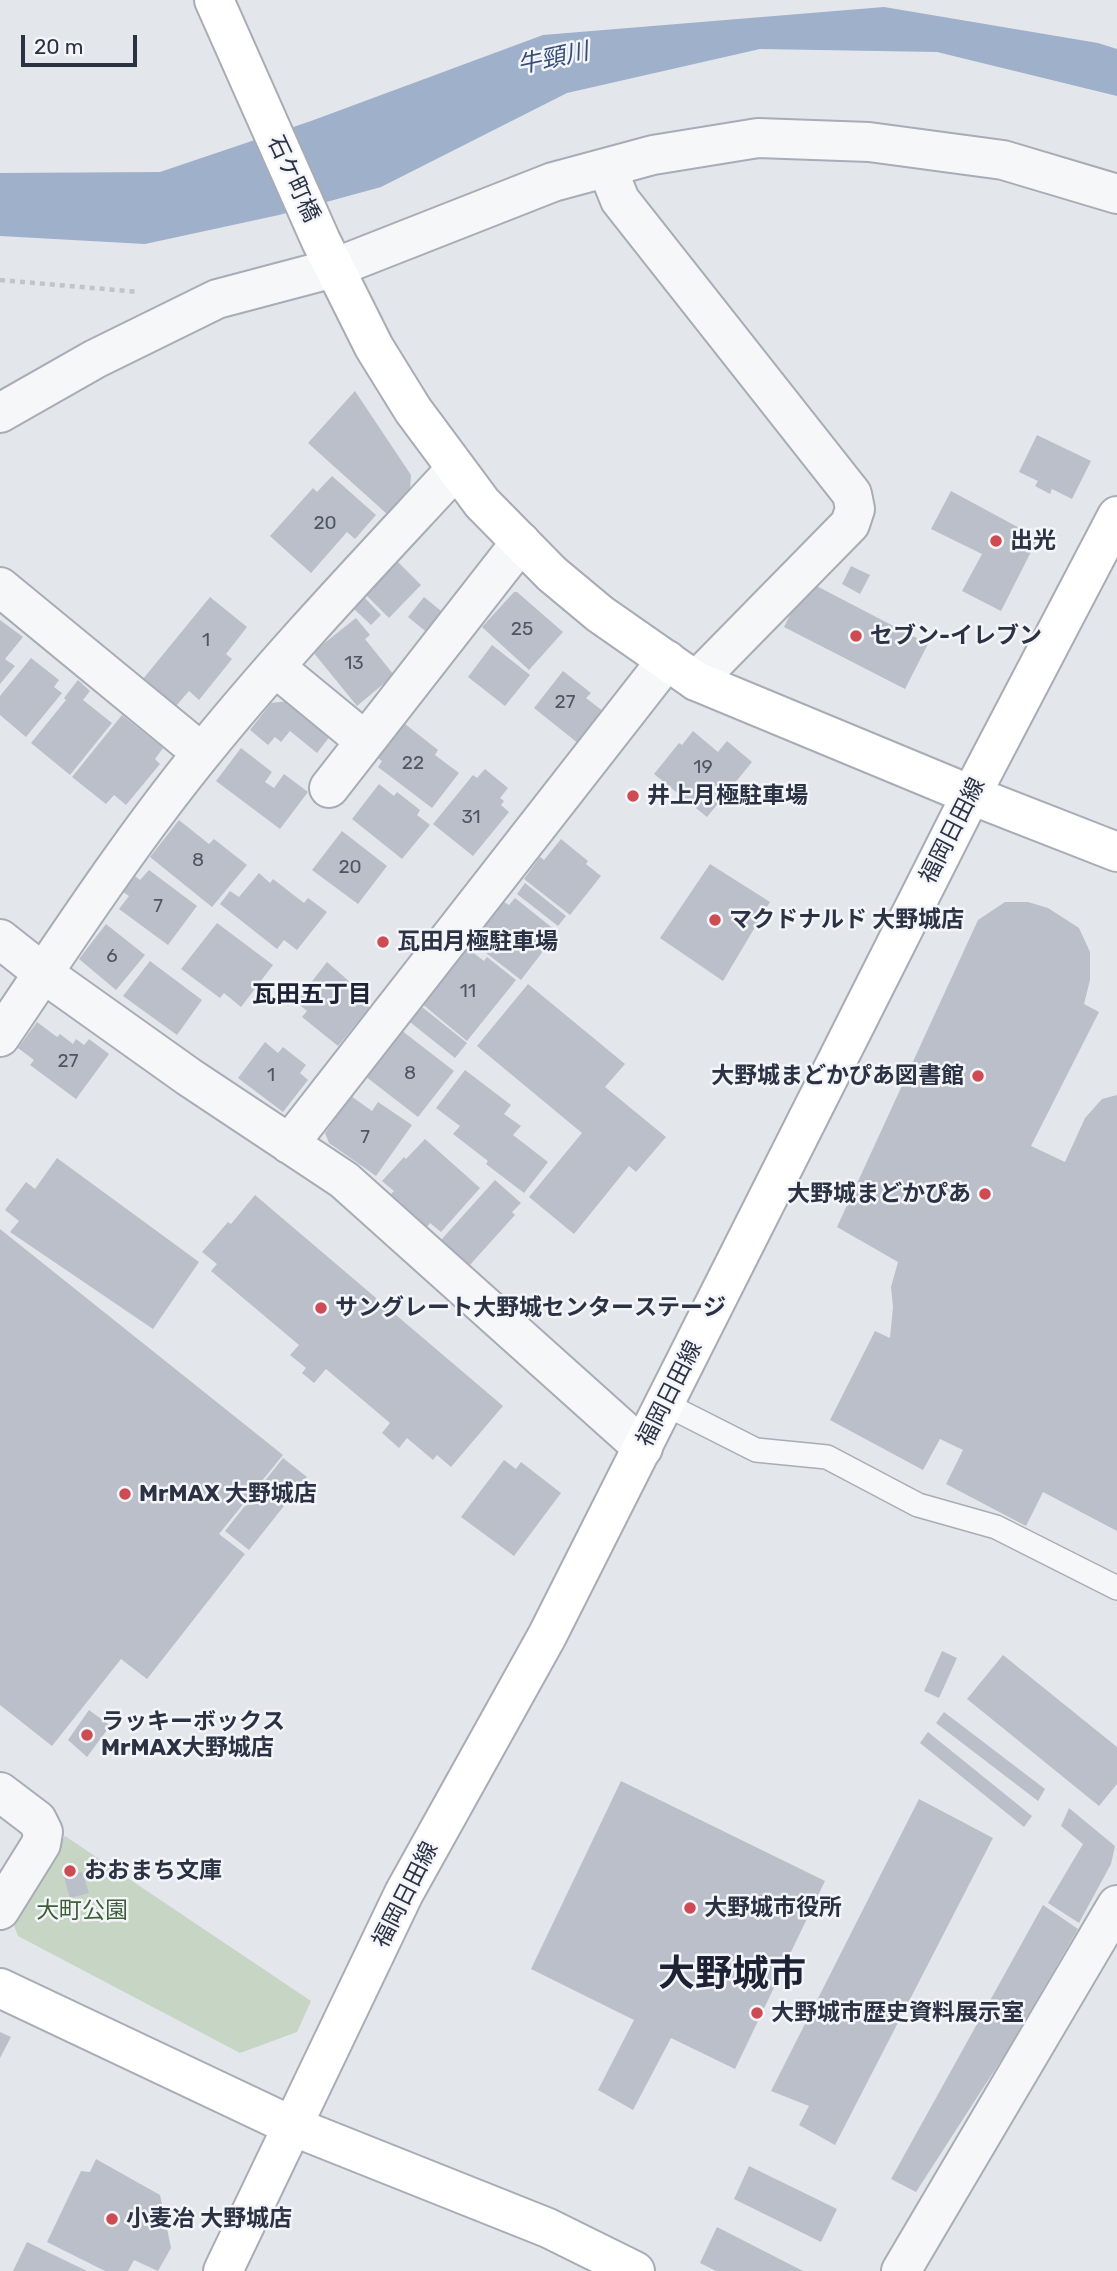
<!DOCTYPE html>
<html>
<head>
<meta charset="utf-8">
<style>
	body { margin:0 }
	#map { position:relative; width:1117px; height:2271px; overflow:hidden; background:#e3e6eb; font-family:Rubik,sans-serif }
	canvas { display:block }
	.scale { position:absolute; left:21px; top:35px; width:116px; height:32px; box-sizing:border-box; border:4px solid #2b3244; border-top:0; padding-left:9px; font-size:21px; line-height:24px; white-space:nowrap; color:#2b3244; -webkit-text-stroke:5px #f3f5f8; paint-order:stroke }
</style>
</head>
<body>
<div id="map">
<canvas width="1117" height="2271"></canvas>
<div class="scale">20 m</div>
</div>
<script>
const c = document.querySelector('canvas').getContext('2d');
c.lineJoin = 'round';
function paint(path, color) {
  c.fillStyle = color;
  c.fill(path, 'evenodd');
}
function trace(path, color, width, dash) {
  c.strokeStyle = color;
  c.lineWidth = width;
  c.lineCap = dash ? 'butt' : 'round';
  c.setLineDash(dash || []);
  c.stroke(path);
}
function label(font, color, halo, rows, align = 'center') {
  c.font = font + ' Rubik,"Noto Sans JP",sans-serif';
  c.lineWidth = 5;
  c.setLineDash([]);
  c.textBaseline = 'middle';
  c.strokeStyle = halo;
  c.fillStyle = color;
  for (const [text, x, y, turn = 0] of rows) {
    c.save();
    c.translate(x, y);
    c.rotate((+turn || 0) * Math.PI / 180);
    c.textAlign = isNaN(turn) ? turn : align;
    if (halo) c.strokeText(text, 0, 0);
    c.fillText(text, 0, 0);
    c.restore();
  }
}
paint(new Path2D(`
	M65,1836L311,2001L297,2032L240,2053L18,1936L11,1918Z`), '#c7d5c5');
paint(new Path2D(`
	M884,7L1098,43L1117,49V96L937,52L760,49L567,93L381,187L279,215L145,244L0,236V173L160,172L311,121L543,35Z`), '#9fb0cb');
paint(new Path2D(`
	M355,391L411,475L410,490L387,514L308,443Z
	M1037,435L1091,461L1072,499L1052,489L1050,494L1035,486L1038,481L1019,472Z
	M332,476L376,515L355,539L347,532L311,573L270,536L313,488L317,492Z
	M951,491L1038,538L1001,611L962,591L982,554L931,529Z
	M398,562L421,585L389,618L366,595Z
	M851,566L870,575L860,594L842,584Z
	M807,581L928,644L905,689L784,627Z
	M514,592H517L563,632L529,670L482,627Z
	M210,597L247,627L226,654L232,659L199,700L189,691L176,706L143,679Z
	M364,597L381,615L371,625L353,608Z
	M424,597L446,615L429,634L408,617Z
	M356,618L370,635L365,639L394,675L357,706L313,652Z
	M0,620L23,637L5,659L15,666L0,684Z
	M492,645L530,675L505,706L468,677Z
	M31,658L59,680L54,687L62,693L26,737L0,715V696Z
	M563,671L591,693L586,698L604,712L579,744L534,708Z
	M78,680L90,691L83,700L112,723L70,775L31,743L66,700L64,698Z
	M288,701L331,735L317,753L290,731L281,742L275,737L268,745L250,730L271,703Z
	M122,715L163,748L155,759L160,764L126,805L114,795L106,804L72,777Z
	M400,720L438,750L435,755L459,773L432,808L378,767L382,761L375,756Z
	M693,731L718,752L727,741L752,762L707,817L654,774L679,743L682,745Z
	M241,748L272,772L265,782L274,788L284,774L308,792L280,829L216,781Z
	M485,769L508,788L500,798L504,801L501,805L509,812L473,856L433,824L473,775L477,778Z
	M379,784L394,796L397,792L420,810L417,815L430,825L402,859L352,819Z
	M179,820L209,844L214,839L247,865L212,907L150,857Z
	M342,831L387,866L358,904L312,870Z
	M561,839L588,861L586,864L601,876L570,915L524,879L540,857L544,860Z
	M710,864L770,902L723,981L660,938Z
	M149,870L197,906L168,945L119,909L129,896L123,892L135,876L140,880Z
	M259,873L270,883L273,879L304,903L308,898L327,912L297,950L284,940L277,949L220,904L230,891L239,897Z
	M525,883L566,916L558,926L517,894Z
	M515,898L555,930L540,947L544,950L521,980L472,942L504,902L509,905Z
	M1005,902H1028L1048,908L1079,928L1090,952V980L1084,1004L1099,1012L1031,1146L1065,1162L1085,1118L1102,1099L1117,1095V1531L1043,1492L1026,1526L946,1484L963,1450L940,1439L923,1470L830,1420L875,1331L890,1338L893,1307L891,1287L898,1262L837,1227L978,920Z
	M217,923L273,965L241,1007L224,993L220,998L181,969Z
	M106,924L145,955L116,990L79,959Z
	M466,947L484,961L487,957L516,980L467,1041L421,1003Z
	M150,961L202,1000L177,1035L123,996Z
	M327,962L350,982L346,987L370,1007L338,1046L302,1017L307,1011L296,1002Z
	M528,984L625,1064L605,1087L666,1137L636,1172L629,1166L574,1234L529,1197L582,1133L477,1046Z
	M422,1007L467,1043L455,1058L410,1022Z
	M37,1022L57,1037L60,1034L73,1044L76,1039L84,1045L89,1039L109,1054L76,1099L30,1065L34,1060L18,1048Z
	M401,1030L454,1071L418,1117L365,1076Z
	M265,1042L278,1053L283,1047L306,1065L300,1073L308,1080L283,1112L238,1078Z
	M465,1070L511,1105L504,1114L521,1126L513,1135L548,1162L524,1193L486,1164L488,1161L453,1134L460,1126L436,1108Z
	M351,1096L372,1111L378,1102L412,1125L376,1176L329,1143L325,1133Z
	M425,1139L480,1188L441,1232L430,1223L427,1227L391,1194L394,1191L382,1181L404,1157L406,1159Z
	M57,1158L199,1262L153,1329L10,1232L19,1221L5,1210L26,1182L35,1189Z
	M495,1180L521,1203L512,1212L515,1215L469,1266L441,1240Z
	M255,1195L503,1406L451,1467L437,1455L433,1460L407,1438L399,1448L382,1433L390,1423L326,1369L314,1383L302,1373L306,1368L290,1355L299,1345L211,1271L217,1264L202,1252L228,1222L231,1224Z
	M0,1229L283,1455L219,1534L245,1554L147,1679L121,1659L52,1746L0,1705Z
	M283,1458L307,1477L249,1550L225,1531Z
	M504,1460L516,1469L521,1462L561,1493L514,1556L461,1517Z
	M942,1651L957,1658L939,1698L924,1691Z
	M1003,1655L1117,1747V1784L1099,1806L967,1699Z
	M89,1710L108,1724L107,1730L87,1757L68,1740Z
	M944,1712L1045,1789L1038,1801L936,1723Z
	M928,1732L1032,1816L1024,1827L920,1743Z
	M621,1781L825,1881L735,2069L671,2038L633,2110L598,2090L634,2020L531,1969Z
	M919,1799L993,1838L835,2145L799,2125L809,2106L771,2091Z
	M1069,1808L1115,1846L1111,1864L1079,1923L1048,1903L1083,1844L1061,1826Z
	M82,1872L89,1893L70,1898L64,1877Z
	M1043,1905L1078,1929L1005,2054L916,2192L891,2179Z
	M0,2032L11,2037L0,2058Z
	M96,2159L160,2195L171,2248L158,2271L134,2260L128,2271H105L47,2242L81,2171L90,2172Z
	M749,2166L837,2209L821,2242L734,2199Z
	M717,2227L803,2271H716L700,2263Z
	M27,2242L87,2271H13Z`), '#bbbfc9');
const lane = new Path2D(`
	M665,1404L756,1450L827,1457L918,1505L996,1527L1117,1588`);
const street = new Path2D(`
	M607,168L620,200L852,494L855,509L850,524L696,681
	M0,413L95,359L217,299L334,268L553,182L653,155L758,138L869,142L1003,160L1117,194
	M0,587L202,753
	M275,667L365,741
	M329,788L521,542
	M0,939L43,973L189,1077L344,1180L643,1448
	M0,1037C65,941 129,843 202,753C282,654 370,562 456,469
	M289,1144L667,660
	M0,1792L37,1820L43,1832L41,1844L0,1910
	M901,2271L1117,1905`);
const secondary = new Path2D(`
	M214,0L321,241L374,347L413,410L482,503L552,574L600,614L696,681L971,795L1117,852
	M0,1988L292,2126L548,2228L635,2271
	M223,2271L404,1893L547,1636L971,795L1117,516`);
trace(lane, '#a8acb6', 26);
trace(street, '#a8acb6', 42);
trace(secondary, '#a8acb6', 42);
trace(new Path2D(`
	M0,280L139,292`), '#c1c4ca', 4.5, [5, 5]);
trace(lane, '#f6f7f9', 23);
trace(street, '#f6f7f9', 38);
trace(secondary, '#fff', 38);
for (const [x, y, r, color] of [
	[996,541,7,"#ce4b53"],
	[856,636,7,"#ce4b53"],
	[633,796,7,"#ce4b53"],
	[715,920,7,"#ce4b53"],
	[383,942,7,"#ce4b53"],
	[978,1076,7,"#ce4b53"],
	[985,1194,7,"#ce4b53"],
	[321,1308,7,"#ce4b53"],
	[125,1494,7,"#ce4b53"],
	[87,1735,7,"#ce4b53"],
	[70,1871,7,"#ce4b53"],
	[690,1908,7,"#ce4b53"],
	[757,2013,7,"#ce4b53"],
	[112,2219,7,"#ce4b53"]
]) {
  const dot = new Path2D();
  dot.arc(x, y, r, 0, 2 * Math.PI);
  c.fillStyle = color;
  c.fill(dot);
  trace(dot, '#f3f5f8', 2.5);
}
label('19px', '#4f5565', null, [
	["20",325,524],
	["25",522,630],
	["1",206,641],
	["13",354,664],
	["27",565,703],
	["22",413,764],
	["19",703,768],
	["31",471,818],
	["8",198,861],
	["20",350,868],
	["7",158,907],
	["6",112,957],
	["11",468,992],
	["27",68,1062],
	["8",410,1074],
	["1",271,1076],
	["7",365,1138]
]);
label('23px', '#2b3244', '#f3f5f8', [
	["石ケ町橋",293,179,65],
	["福岡日田線",953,831,-63],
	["福岡日田線",670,1394,-63],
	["福岡日田線",406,1895,-63]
]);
label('bold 23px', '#2b3244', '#f3f5f8', [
	["出光",1010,541],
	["セブン-イレブン",870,636],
	["井上月極駐車場",647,796],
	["マクドナルド 大野城店",729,920],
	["瓦田月極駐車場",397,942],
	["大野城まどかぴあ図書館",964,1076,"right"],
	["大野城まどかぴあ",971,1194,"right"],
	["サングレート大野城センターステージ",335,1308],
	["MrMAX 大野城店",139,1494],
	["ラッキーボックス",101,1722],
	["MrMAX大野城店",101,1748],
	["おおまち文庫",84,1871],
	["大野城市役所",704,1908],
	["大野城市歴史資料展示室",771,2013],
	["小麦冶 大野城店",126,2219]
], 'left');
label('23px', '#3c5f38', '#f3f5f8', [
	["大町公園",82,1911]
]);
label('italic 24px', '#354d78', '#f3f5f8', [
	["牛頸川",553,59,-12]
]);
label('bold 24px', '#1d2335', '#f3f5f8', [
	["瓦田五丁目",312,995]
]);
label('bold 37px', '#1d2335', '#f3f5f8', [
	["大野城市",732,1975]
]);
</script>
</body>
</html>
